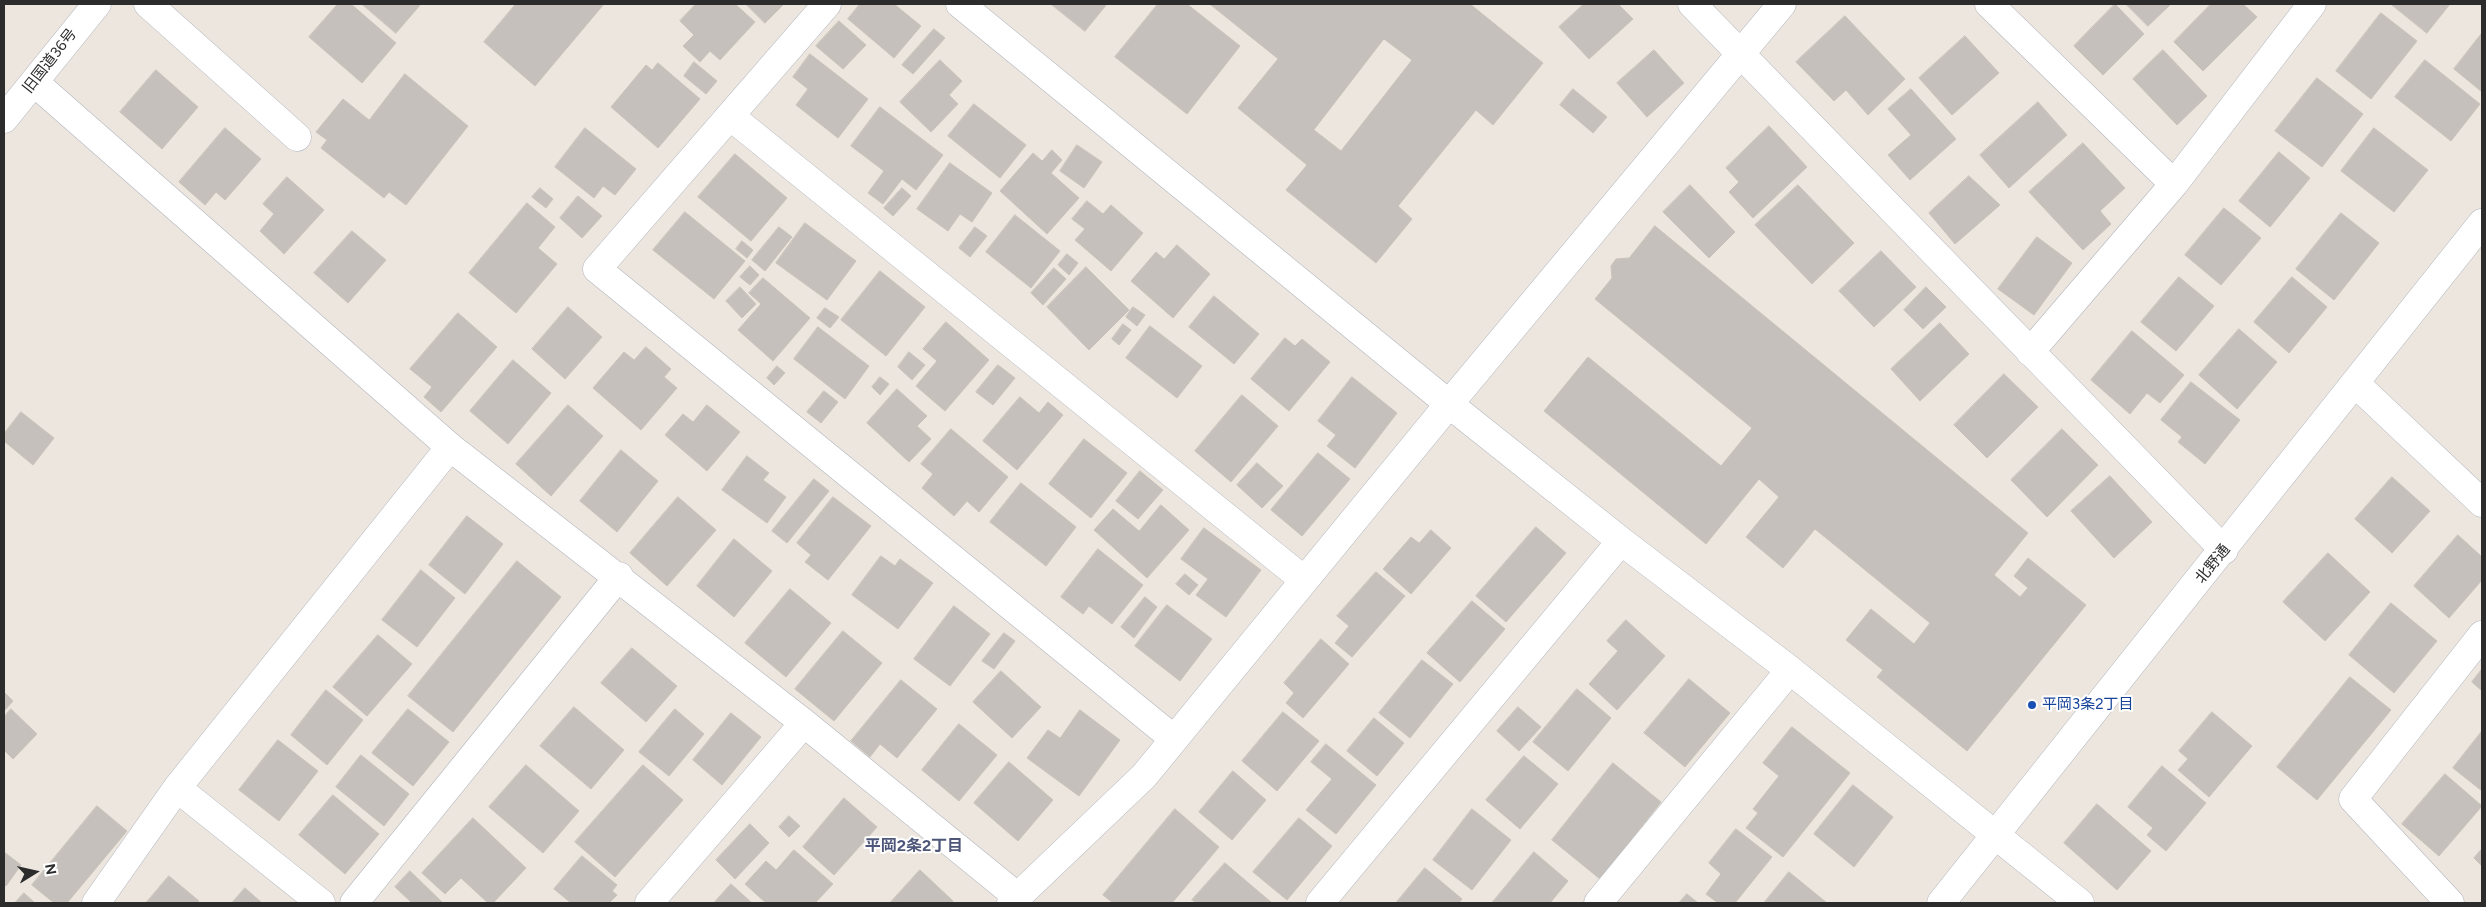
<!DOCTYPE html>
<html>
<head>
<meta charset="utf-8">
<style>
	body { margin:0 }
	#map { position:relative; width:2486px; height:907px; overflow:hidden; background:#ede6df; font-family:Figtree,sans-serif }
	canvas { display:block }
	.frame { position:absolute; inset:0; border:5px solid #2c2c2c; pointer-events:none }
	.north { position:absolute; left:10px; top:847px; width:50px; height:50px; -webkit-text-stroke:4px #fff; paint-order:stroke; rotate:80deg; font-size:14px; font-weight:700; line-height:20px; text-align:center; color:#2c2c2c }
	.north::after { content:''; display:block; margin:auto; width:18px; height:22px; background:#2c2c2c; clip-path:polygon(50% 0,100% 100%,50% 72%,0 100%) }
</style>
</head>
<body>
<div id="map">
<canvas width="2486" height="907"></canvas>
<div class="frame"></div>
<div class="north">N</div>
</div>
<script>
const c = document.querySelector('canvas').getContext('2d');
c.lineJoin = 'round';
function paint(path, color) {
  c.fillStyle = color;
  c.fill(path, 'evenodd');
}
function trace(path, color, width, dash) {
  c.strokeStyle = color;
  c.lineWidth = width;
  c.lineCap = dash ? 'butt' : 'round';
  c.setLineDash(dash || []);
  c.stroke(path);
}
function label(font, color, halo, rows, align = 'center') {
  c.font = font + ' Figtree,"Noto Sans JP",sans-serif';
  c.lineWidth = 4;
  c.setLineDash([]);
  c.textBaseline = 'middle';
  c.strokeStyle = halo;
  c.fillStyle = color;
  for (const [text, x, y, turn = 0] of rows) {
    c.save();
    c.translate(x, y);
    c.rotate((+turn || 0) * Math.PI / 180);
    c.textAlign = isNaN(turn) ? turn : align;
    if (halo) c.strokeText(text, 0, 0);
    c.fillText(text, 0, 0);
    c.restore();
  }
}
const building = new Path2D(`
	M338,4H351L396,43L362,83L309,37Z
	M362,4H421L396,33Z
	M516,4H604L535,86L484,42Z
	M696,4H735L755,22L720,60L710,51L700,62L683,46L694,35L680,21Z
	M746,4H784L765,23Z
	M860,4H894L921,26L894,58L848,19Z
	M1051,4H1107L1085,31Z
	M1158,4H1187L1240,46L1187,114L1115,57Z
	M1210,4H1470L1543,63L1493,125L1476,110L1398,206L1412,219L1376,263L1286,190L1307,165L1238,108L1278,59ZM1384,39L1412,60L1341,151L1314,130Z
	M1584,4H1618L1633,19L1589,59L1559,27Z
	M2115,4L2144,34L2103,75L2074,46Z
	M2126,4H2171L2148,26Z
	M2211,4H2243L2257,17L2203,71L2174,42Z
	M2391,4H2450L2427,33Z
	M2381,13L2417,41L2371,99L2336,71Z
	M1845,16L1905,79L1868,115L1846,90L1834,101L1796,62Z
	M839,21L866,45L843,69L816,46Z
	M934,29L945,38L913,74L902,65Z
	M2482,33V92L2454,69Z
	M1965,36L1999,73L1952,115L1919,78Z
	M1654,50L1684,83L1647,117L1617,83Z
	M2163,50L2207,96L2177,125L2133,79Z
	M810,54L868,99L838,138L796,105L808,89L793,77Z
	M940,60L962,81L949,95L958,104L931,132L900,102Z
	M2425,60L2480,104L2451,141L2395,97Z
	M694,62L717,81L706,94L684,76Z
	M658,63L700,99L658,148L611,107L646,65L652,70Z
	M156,70L198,107L162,149L120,112Z
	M405,74L468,126L406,205L389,192L384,198L321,148L327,140L316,132L343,99L369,120Z
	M2317,78L2363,114L2322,167L2275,131Z
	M1573,89L1607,117L1593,133L1560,105Z
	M1911,89L1956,139L1910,180L1888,155L1911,135L1888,109Z
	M2038,102L2067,135L2009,188L1980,155Z
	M974,104L1026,145L1000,178L948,136Z
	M880,107L943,155L916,190L902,179L883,204L868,193L884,171L851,146Z
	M1769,126L1807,167L1753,218L1729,192L1739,182L1726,168Z
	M225,128L261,159L225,200L216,192L205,205L179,182Z
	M585,128L636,169L615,195L603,186L594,198L555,167Z
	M2374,128L2428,170L2394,212L2341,171Z
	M2083,143L2125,188L2100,211L2111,224L2083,250L2029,192Z
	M1077,145L1102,162L1084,188L1060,171Z
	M1052,150L1062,160L1051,173L1079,198L1047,234L1000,191L1033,153L1042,161Z
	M2279,152L2310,178L2270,227L2239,201Z
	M735,154L787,198L751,241L698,197Z
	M950,163L992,193L972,222L960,214L948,231L917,209Z
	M1969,176L2000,205L1955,244L1929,213Z
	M287,177L324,210L284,254L260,231L274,214L263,204Z
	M1690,185L1735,232L1709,258L1663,212Z
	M1798,185L1854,243L1812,284L1755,225Z
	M540,188L553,199L546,208L532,197Z
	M902,188L911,196L893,216L884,208Z
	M578,196L602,216L582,238L560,218Z
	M1087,201L1103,214L1111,205L1143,233L1111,271L1075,240L1085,229L1072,219Z
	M527,203L555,227L538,248L557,264L516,313L469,273Z
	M2224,208L2261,238L2221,285L2185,255Z
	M685,212L745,261L714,299L653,250Z
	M2341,213L2379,243L2334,300L2296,269Z
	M1015,215L1060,251L1031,288L986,252Z
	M805,223L856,261L827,300L776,263Z
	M1655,226L2028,533L1994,575L2020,597L2028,588L2014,576L2028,558L2086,605L1967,751L1877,677L1883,670L1846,640L1871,609L1914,644L1930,623L1815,529L1783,568L1746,537L1779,497L1759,479L1706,544L1544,411L1588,357L1721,466L1752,428L1595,299L1612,278L1611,266L1616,259L1629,258Z
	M779,227L792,237L765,271L752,260Z
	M975,227L987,236L970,257L959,248Z
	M352,231L386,260L348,303L314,273Z
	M2037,237L2072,263L2034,315L1998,289Z
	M742,241L753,250L747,258L736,249Z
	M1177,245L1210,274L1173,318L1131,281L1156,252L1164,259Z
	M1881,251L1916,287L1874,327L1839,291Z
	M1067,254L1078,263L1069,275L1058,265Z
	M750,266L759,275L750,285L740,277Z
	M1086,267L1129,310L1089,350L1047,307Z
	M1054,268L1066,279L1043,305L1031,293Z
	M880,271L925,307L886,356L841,320Z
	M2179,277L2214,306L2176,351L2141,322Z
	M2292,277L2327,307L2289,353L2254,322Z
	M763,278L810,318L773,361L738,330L761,304L749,293Z
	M740,287L756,304L742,318L726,301Z
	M1926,287L1946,307L1923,329L1904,310Z
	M1214,296L1259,334L1234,364L1189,327Z
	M568,307L602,337L565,379L532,349Z
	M1133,307L1145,315L1137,326L1126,317Z
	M825,308L839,317L830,328L817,318Z
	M458,313L497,347L441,412L424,397L432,387L410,369Z
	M946,322L989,360L945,411L916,386L937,361L923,349Z
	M1940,323L1969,354L1920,401L1891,369Z
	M1123,324L1131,330L1119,345L1112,339Z
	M1150,326L1202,366L1177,398L1126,358Z
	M818,327L869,366L845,399L794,359Z
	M2239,329L2277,362L2237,409L2199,375Z
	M2132,331L2184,375L2160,403L2147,393L2130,414L2091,380Z
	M1285,338L1295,346L1302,339L1330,362L1289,411L1251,379Z
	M646,347L671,369L664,377L677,388L641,430L593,388L624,352L634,360Z
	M909,352L925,365L912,380L898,367Z
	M513,360L551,393L508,444L470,411Z
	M998,365L1015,378L993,405L976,392Z
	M777,366L785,373L774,385L767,378Z
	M2004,374L2038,407L1987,458L1954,425Z
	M880,377L889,384L880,395L872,387Z
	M1352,377L1397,413L1355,468L1327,446L1336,435L1318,421Z
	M2191,382L2240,420L2205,464L2178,442L2182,437L2161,420Z
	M897,389L927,416L917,426L931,439L909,462L867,423Z
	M824,391L838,402L821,423L807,412Z
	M1242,395L1278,426L1231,482L1195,451Z
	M1020,397L1039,413L1048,402L1063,415L1017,470L983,441Z
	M568,405L603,436L551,496L516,464Z
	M707,405L740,432L707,471L665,435L683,414L693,422Z
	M21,412L54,438L33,465L4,441V434Z
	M951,429L1008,477L979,512L967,501L954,516L922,488L933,474L921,464Z
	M2062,429L2098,465L2047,517L2011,480Z
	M1084,439L1127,473L1091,518L1049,484Z
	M621,450L658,481L617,532L580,501Z
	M1318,453L1350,479L1302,536L1271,510Z
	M747,456L769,473L763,480L786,497L767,523L722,490Z
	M1257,463L1283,486L1262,508L1237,485Z
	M1140,471L1163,490L1138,519L1116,501Z
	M2110,476L2152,522L2114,558L2071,511Z
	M2392,477L2430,511L2392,553L2355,519Z
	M814,479L829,491L787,543L772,531Z
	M1021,483L1076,527L1046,566L990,522Z
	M678,497L716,530L667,586L630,553Z
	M833,497L871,526L828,580L805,562L811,555L797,543Z
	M1161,505L1189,530L1147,578L1094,530L1113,509L1139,531Z
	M467,516L503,544L465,594L429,565Z
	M1536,527L1566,553L1506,622L1476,596Z
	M1204,528L1261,570L1226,617L1196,595L1208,579L1181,559Z
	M1431,530L1451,548L1411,594L1383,569L1411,537L1419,543Z
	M2458,535L2482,557V580L2449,618L2414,586Z
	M734,539L772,571L734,617L697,586Z
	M1098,549L1143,585L1112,624L1089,606L1083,614L1061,597Z
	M2328,553L2370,592L2325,641L2283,602Z
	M881,556L895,566L900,559L933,583L898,629L852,595Z
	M517,561L561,597L453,732L408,696Z
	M421,570L455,598L417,647L382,620Z
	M1376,572L1405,596L1352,657L1335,643L1349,626L1337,616Z
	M1185,574L1198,585L1189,595L1176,584Z
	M790,589L831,623L786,677L745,643Z
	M1145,597L1157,607L1134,638L1121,627Z
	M1472,601L1505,629L1460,682L1427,653Z
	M2391,603L2437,641L2394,693L2349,655Z
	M1167,605L1212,639L1180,681L1135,646Z
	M954,606L990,634L950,686L914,659Z
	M1626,620L1665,656L1617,710L1589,684L1618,651L1607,641Z
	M843,631L882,663L834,721L795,689Z
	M1004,633L1015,641L994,669L982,661Z
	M378,635L412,664L367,716L333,687Z
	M1321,639L1349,664L1303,718L1286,703L1294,693L1284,683Z
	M632,648L677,686L646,722L601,683Z
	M1422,660L1453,684L1410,738L1379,713Z
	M2482,669V691L2472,682Z
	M1001,671L1041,707L1012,738L973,702Z
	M2350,677L2391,710L2317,800L2277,767Z
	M1689,679L1730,713L1685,767L1644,733Z
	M901,680L937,709L897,758L880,744L870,757L851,741Z
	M1577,689L1611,718L1568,771L1533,742Z
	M326,690L363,720L327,765L291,735Z
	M4,692L13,701L4,711Z
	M574,707L624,750L591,789L540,746Z
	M1518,707L1541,727L1519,751L1497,731Z
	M11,709L37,734L13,759L4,750V717Z
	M408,709L449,742L413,786L372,753Z
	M675,709L704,734L669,776L639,752Z
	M1080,710L1120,740L1079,796L1027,758L1048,730L1060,738Z
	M1283,712L1319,741L1277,791L1242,761Z
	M2212,712L2252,746L2209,797L2178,770L2188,759L2179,751Z
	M731,713L761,737L722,785L693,760Z
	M1374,718L1404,743L1377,776L1347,751Z
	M959,724L997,755L959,801L922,770Z
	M1792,727L1850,773L1783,857L1746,828L1758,813L1753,809L1779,776L1763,763Z
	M2482,731V791L2453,768Z
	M278,740L318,771L279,821L239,790Z
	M1326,744L1376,785L1336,834L1306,810L1332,779L1311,762Z
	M361,755L409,794L384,826L336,787Z
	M1524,756L1558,784L1520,829L1486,800Z
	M1009,762L1053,800L1018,841L974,803Z
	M1613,763L1661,802L1600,879L1552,840Z
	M526,765L579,811L543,853L489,807Z
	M643,765L683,800L615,877L575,842Z
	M2162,766L2206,803L2166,851L2147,835L2153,828L2128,807Z
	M1233,771L1266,800L1232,840L1199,812Z
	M2445,774L2482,806L2439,856L2402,824Z
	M1853,785L1893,817L1854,867L1814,834Z
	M333,795L379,834L345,874L299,835Z
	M844,798L877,827L834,875L803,847Z
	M2097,804L2151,851L2117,890L2064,843Z
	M97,806L127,831L67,903H54L32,885Z
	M1175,809L1219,847L1172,903H1113L1103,895Z
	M1472,809L1511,840L1472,890L1433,860Z
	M789,816L800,826L789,837L779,827Z
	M473,818L526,868L493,903H488L461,878L445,894L422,873Z
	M1299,818L1332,846L1287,900L1253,872Z
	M750,824L769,843L735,879L716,860Z
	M1736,829L1772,857L1735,903H1718L1706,894L1721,874L1709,863Z
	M2482,849V866L2474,858Z
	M794,850L833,884L815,903H766L745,884L766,861L776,870Z
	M4,852L21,865L6,886L4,884Z
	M1534,852L1568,881L1550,903H1492Z
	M582,856L617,885L612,891L617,895L609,903H571L554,889Z
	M1225,863L1272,903H1197L1192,900Z
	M1425,868L1462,899L1459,903H1396Z
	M920,870L953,901L952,903H890Z
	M410,871L443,903H412L395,887Z
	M1789,872L1827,903H1764Z
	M169,876L199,901L197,903H146Z
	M731,884L752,903H714Z
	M245,888L262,903H232Z
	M24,893L35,903H15Z
	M1687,894L1698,903H1679Z`);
paint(building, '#c5c0bb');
trace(building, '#c8c2b8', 1);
const minor = new Path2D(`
	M148,4L297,137
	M827,4L597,269L1174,739
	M960,4L1449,404L1621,541L1790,670L2080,903
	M1692,4L2224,550
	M1989,4L2174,184
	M34,82L450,447L804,723L1018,897
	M730,116L1304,580
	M4,119L97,4
	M2030,352L2174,184L2312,4
	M2356,384L2482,503
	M96,903L177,788
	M321,903L177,788L450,447
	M354,903L619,576
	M649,903L804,723
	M1011,903L1144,776L1449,404L1782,4
	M1320,903L1621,541
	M1598,903L1790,670
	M1941,903L2482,223
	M2450,903L2353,799L2482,635`);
trace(minor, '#b2b5be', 29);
trace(minor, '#fff', 28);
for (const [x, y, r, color] of [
	[2032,705,5,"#1a4fb4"]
]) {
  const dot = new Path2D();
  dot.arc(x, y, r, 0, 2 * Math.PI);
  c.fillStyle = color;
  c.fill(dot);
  trace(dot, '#fff', 2);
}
label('15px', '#2c2c2c', '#fff', [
	["旧国道36号",50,61,-52],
	["北野通",2213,564,-51]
]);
label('15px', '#164399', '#fff', [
	["平岡3条2丁目",2042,705]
], 'left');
label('bold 16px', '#4e577a', '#fff', [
	["平岡2条2丁目",914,846]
]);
</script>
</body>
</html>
